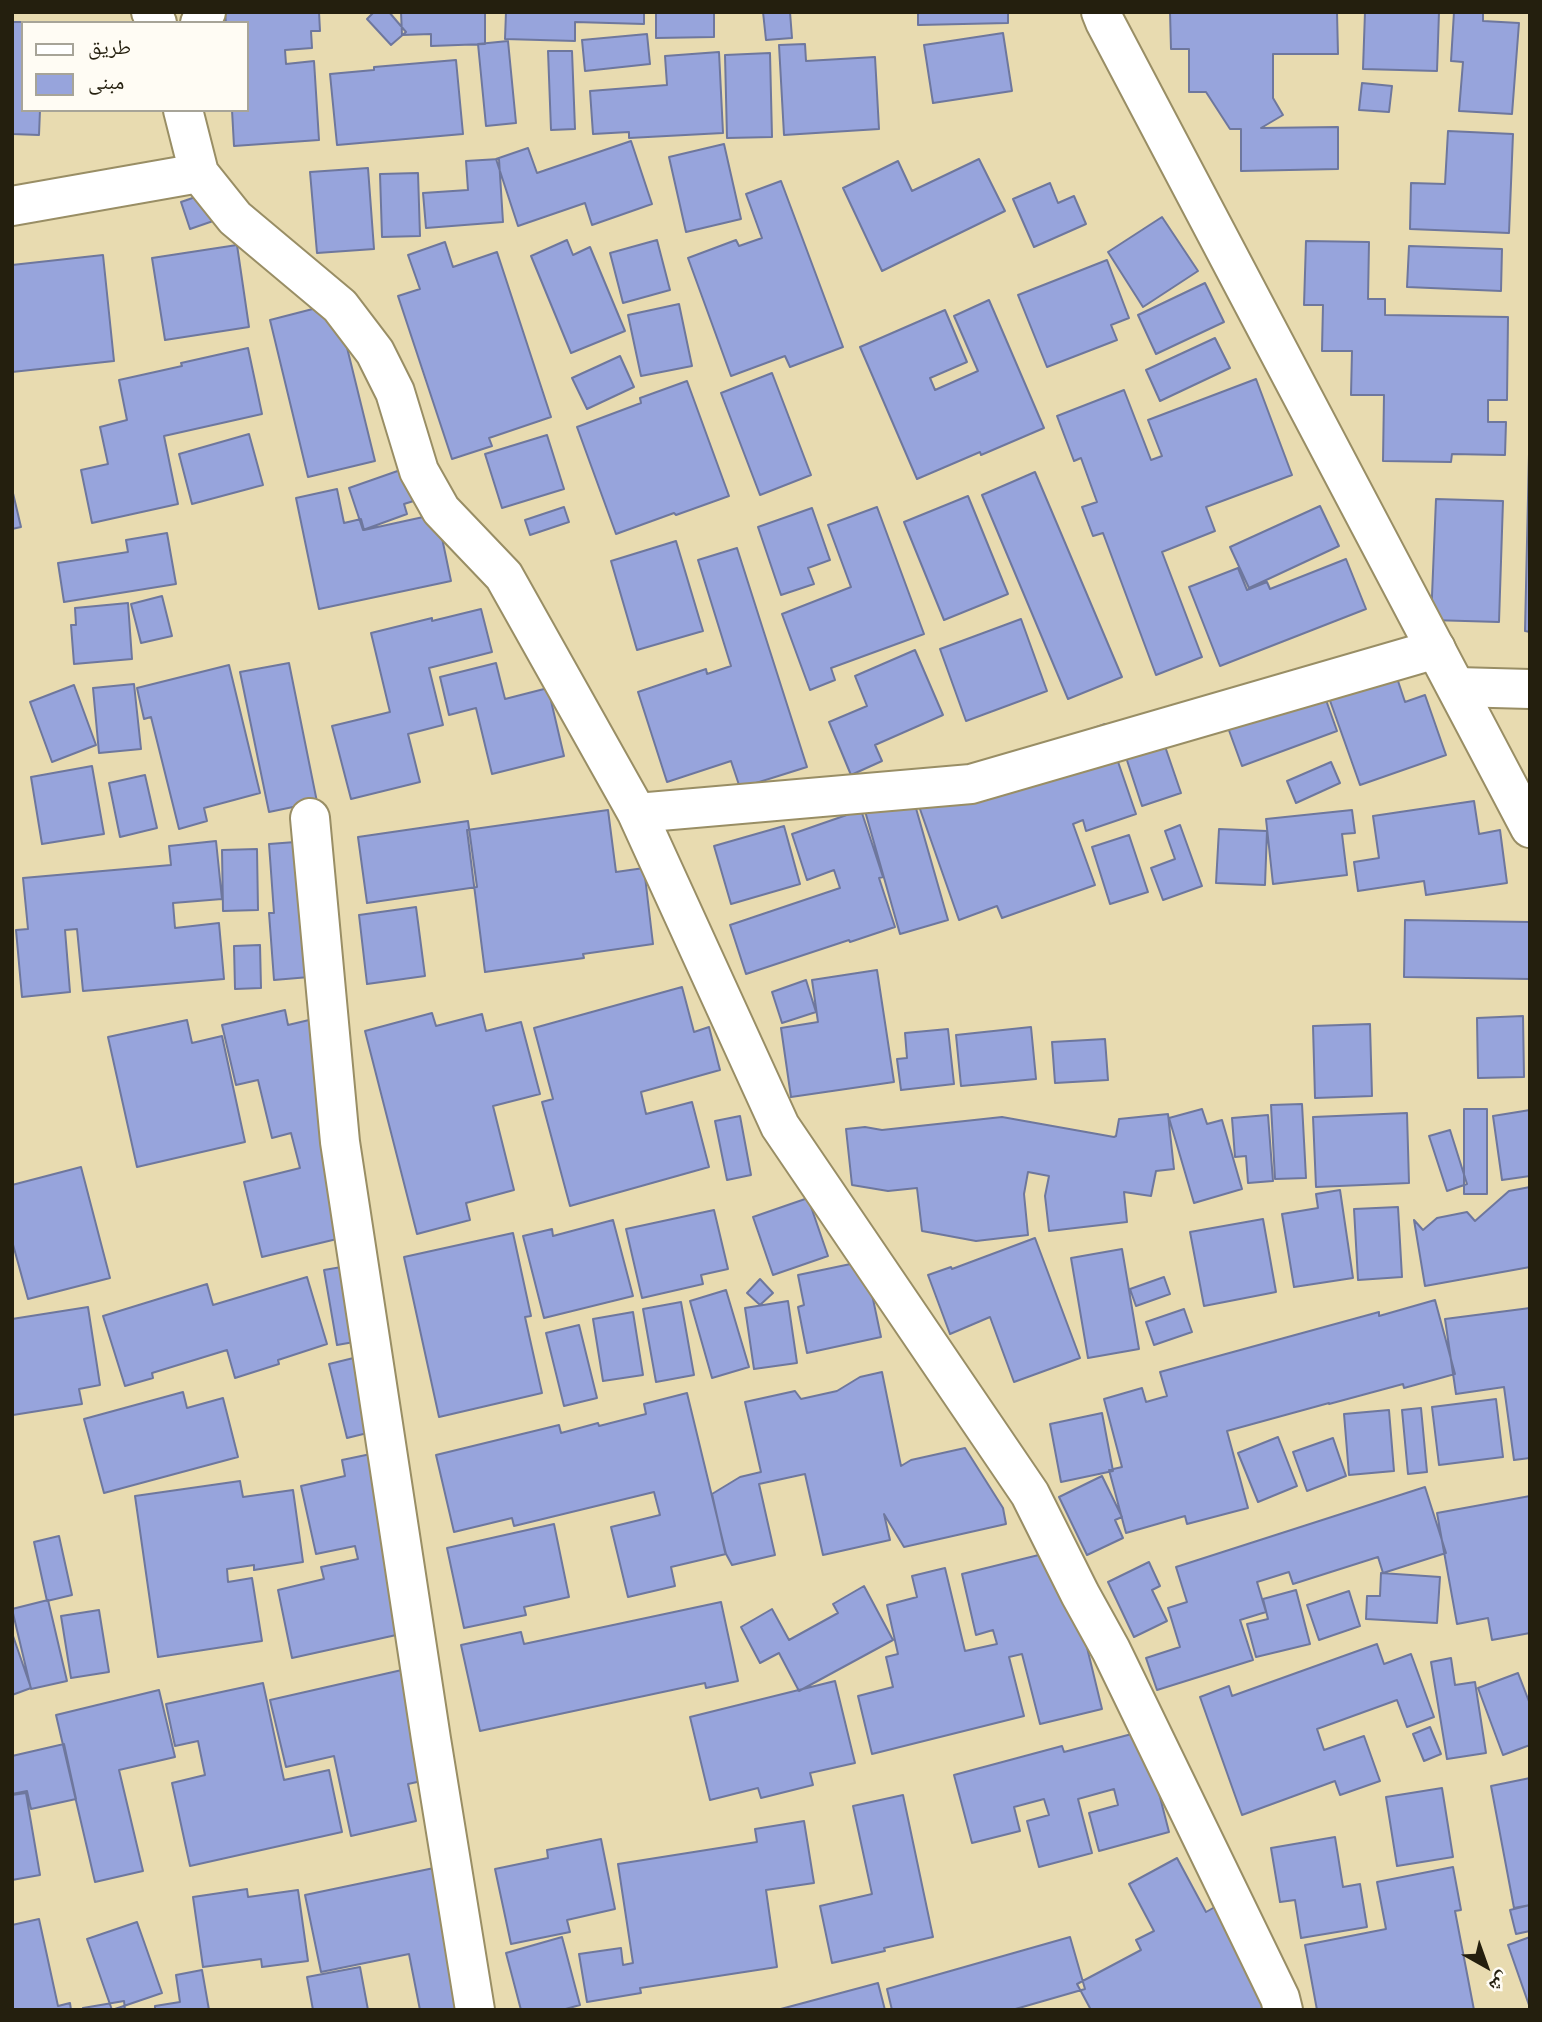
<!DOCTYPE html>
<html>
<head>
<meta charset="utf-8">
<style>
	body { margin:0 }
	#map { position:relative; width:1542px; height:2022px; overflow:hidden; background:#e8dbb0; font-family:Roboto,"Noto Naskh Arabic",sans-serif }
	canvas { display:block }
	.frame { position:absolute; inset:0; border:14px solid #241f0e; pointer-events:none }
	.legend { position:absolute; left:21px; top:21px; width:228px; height:91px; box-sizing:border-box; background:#fffcf4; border:2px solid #a7a498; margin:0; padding:9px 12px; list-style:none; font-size:21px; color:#241f0e }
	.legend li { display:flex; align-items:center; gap:14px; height:35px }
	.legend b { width:35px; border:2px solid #a7a498 }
	.north { position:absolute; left:1451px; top:1931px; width:70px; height:70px; -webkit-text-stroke:5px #fffcf4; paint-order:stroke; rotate:140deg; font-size:19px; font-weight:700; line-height:28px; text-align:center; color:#241f0e }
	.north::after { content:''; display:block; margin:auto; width:24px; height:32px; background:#241f0e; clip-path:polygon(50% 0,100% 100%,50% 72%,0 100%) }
</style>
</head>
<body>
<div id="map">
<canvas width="1542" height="2022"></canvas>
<div class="frame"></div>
<ul class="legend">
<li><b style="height:9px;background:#fff"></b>طريق</li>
<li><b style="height:19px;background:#97a4dc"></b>مبنى</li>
</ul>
<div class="north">ش</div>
</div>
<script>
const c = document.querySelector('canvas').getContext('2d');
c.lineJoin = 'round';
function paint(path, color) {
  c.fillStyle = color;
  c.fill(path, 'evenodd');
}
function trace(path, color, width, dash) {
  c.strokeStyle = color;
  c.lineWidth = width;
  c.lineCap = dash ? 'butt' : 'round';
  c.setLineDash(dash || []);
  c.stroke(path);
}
const building = new Path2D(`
	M225,12H319L320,31H311L312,48L285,50L286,64L314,61L319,140L234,146L232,110H247V23H226Z
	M374,12H389L406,32L391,45L367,19Z
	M401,12H485V44L431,46V34L402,35Z
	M506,12H644V24L575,22V41L505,39Z
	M656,12H714V37L656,38Z
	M763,12H790L792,38L766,40Z
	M918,12H1008V23L918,25Z
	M1170,12H1337L1338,54H1273V98L1283,115L1261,128L1338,127V169L1241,171V129H1230L1206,92H1189V49H1171Z
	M1365,12H1439L1437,71L1363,69Z
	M1454,12H1483V21L1519,23L1512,114L1459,111L1463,62L1451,61Z
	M12,22H152L23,23V110H40L39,135L12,134Z
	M1003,33L1012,91L933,103L924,45Z
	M647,34L650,64L585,71L582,40Z
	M508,41L516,123L486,126L478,44Z
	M805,44L806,61L875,57L879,129L784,135L779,45Z
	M548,51H572L575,129L551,130Z
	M719,52L723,133L629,138V132L593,134L590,91L667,85L665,56Z
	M770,53L772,137L727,138L725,55Z
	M456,60L463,134L337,145L330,74L374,70V67Z
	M1362,83L1392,86L1389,112L1359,110Z
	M1448,131L1513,134L1509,233L1410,229L1411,183L1445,184Z
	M631,141L652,204L592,225L585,203L518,226L496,159L528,148L537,173Z
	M724,144L741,219L686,232L669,157Z
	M499,159L503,222L426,228L423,193L468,190L466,161Z
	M979,159L1005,211L882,271L843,188L898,161L912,191Z
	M368,168L374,249L317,253L310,172Z
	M418,173L420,236L382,237L380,174Z
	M781,181L843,347L790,367L785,356L731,376L688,258L736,240L739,246L762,238L746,194Z
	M1050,183L1058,203L1074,196L1086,224L1034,247L1013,199Z
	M207,193L216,220L190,229L181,202Z
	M1162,217L1198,271L1143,307L1108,252Z
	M567,240L573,255L590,247L625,331L571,353L531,256Z
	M657,240L670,290L623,303L610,253Z
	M1306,241L1369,242L1368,299H1385V315L1508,317L1507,400H1488V422H1506L1505,455L1452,454L1451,462L1383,461L1384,395H1351L1352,351H1322L1323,305H1304Z
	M445,242L453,267L497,252L551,417L489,438L492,446L452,459L398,296L420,289L408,255Z
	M237,245L249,327L165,340L152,258Z
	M1409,246L1502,249L1501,291L1407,287Z
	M103,255L114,361L12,372V265Z
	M1107,260L1129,318L1111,325L1117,340L1047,367L1018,295Z
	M1205,283L1224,322L1156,354L1138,315Z
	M989,300L1044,428L981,455L980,452L917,479L860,347L945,310L967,362L930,378L935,390L978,371L954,316Z
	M336,303L375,461L308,477L270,320Z
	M679,304L692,366L641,376L628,315Z
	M1215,338L1230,368L1160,401L1146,370Z
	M248,348L262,414L164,436L178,504L92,523L81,470L108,464L100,427L127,420L119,380L182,366L181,363Z
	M620,356L634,387L587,409L572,378Z
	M772,373L811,475L760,495L721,393Z
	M1256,379L1292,475L1206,507L1215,531L1162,552L1202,657L1156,675L1103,533L1093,536L1082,507L1097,502L1081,458L1074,461L1057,416L1124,390L1151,460L1162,456L1148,420Z
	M687,381L729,496L676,515L674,513L616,534L577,427L641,403L640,398Z
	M1530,409V632L1525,631Z
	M249,434L263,485L192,504L179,454Z
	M547,435L564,489L502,508L485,454Z
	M409,467L420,499L404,504L407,514L363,530L349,488Z
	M1035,472L1122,677L1068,699L982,495Z
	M12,489L21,527L12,529Z
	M337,489L344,523L361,519L364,530L437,514L451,581L319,609L296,498Z
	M968,496L1008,594L944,620L904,522Z
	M1436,499L1503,501L1499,622L1431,620Z
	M1320,506L1339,546L1249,588L1230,547Z
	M564,507L569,522L530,535L525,520Z
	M877,507L924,634L831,668L835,680L810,690L782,614L851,587L828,525Z
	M812,508L830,560L808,568L814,584L781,595L758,527Z
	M167,533L176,584L64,602L58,563L128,552L126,540Z
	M676,541L703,631L637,650L611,561Z
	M737,548L807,767L740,788L731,761L667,782L638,692L706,669L707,674L731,666L698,560Z
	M1346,559L1366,609L1220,666L1189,587L1238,568L1247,590L1267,582L1270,589Z
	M162,596L172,636L141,643L131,604Z
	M128,603L132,659L74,664L71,625H76L75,608Z
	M481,609L492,652L429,668L443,725L408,734L420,782L351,799L332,726L390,712L371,633L432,618V621Z
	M1021,619L1047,691L966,721L940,649Z
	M915,650L943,715L875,745L882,761L851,775L829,722L867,706L855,676Z
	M1390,657L1405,702L1425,695L1446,755L1360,785L1328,695Z
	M289,663L317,802L269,812L240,672Z
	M496,663L505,699L548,688L564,756L492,774L476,708L449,715L440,677Z
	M229,665L260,793L204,808L207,821L179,829L151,717L144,719L137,688Z
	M1315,669L1337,731L1242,766L1219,703Z
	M134,684L141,749L99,753L93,688Z
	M74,685L96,745L52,762L30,702Z
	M1156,720L1181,793L1142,806L1118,733Z
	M1105,724L1136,814L1086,831L1083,820L1073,824L1095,885L1002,918L997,906L959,920L914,792Z
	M1331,762L1340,783L1296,803L1287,781Z
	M92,766L104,834L42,844L31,777Z
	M145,775L157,828L120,837L109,783Z
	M911,791L948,920L900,934L863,804Z
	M1474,801L1479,834L1500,830L1507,883L1426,895L1424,881L1358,891L1354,862L1379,858L1373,816Z
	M608,810L616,872L644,868L653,944L583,954L584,958L485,972L467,830Z
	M861,810L883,877L879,878L895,927L850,942L849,940L746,974L730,925L840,888L834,870L807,880L792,834Z
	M1352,810L1355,833L1342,834L1347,875L1273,884L1266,819Z
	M468,821L477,887L367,903L358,837Z
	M1180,825L1202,886L1163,900L1151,868L1175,859L1165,831Z
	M784,826L800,884L731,904L714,846Z
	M1219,829L1267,831L1265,885L1216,883Z
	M1129,835L1148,892L1110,904L1092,847Z
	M322,840L333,975L274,980L269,913H274L269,844Z
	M216,841L222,899L173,903L175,928L219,923L224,979L83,991L77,929L65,930L70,992L22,997L16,930L28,929L23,878L171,865L169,846Z
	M257,849L258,910L223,911L222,850Z
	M416,907L425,976L367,984L359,915Z
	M1405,920L1530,922V979L1404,977Z
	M260,945L261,988L235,989L234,946Z
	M877,970L894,1082L791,1097L781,1028L818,1022L812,980Z
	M806,980L816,1012L782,1023L772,992Z
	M682,987L694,1032L709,1027L720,1070L641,1092L646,1114L692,1102L709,1167L570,1206L542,1102L553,1099L534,1028Z
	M285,1010L288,1025L326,1016L366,1232L262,1257L244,1182L300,1168L291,1133L272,1138L258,1080L236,1085L222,1025Z
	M432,1013L436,1026L482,1014L486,1031L521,1022L540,1094L493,1106L514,1190L466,1203L470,1220L417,1234L365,1031Z
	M1523,1016L1524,1077L1478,1078L1477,1018Z
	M187,1020L192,1043L222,1036L245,1142L137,1167L108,1037Z
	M1370,1024L1372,1096L1315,1098L1313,1026Z
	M1031,1027L1036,1079L961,1086L956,1035Z
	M948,1029L954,1084L901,1090L897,1059L907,1058L905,1033Z
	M1105,1039L1108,1080L1055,1083L1052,1042Z
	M1302,1104L1306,1178L1275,1179L1271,1105Z
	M1202,1109L1207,1124L1222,1120L1242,1189L1194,1203L1169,1118Z
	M1464,1109H1487V1194H1464Z
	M1530,1110V1176L1502,1180L1493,1116Z
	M1407,1113L1409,1183L1316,1187L1313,1117Z
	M1168,1114L1174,1169L1156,1171L1151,1196L1124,1192L1127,1222L1049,1231L1045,1196L1049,1176L1028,1172L1024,1194L1028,1235L976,1241L922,1231L917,1188L888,1191L852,1185L846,1129L865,1127L882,1130L1002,1117L1114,1137L1116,1136L1119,1119Z
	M1268,1115L1273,1181L1248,1183L1246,1156L1235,1157L1232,1118Z
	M740,1116L751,1175L727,1180L715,1121Z
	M1450,1130L1467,1184L1447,1191L1429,1136Z
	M81,1167L110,1278L28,1299L12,1241V1185Z
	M1530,1187V1267L1425,1286L1414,1220L1423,1230L1437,1218L1467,1212L1475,1221L1509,1191Z
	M1340,1190L1353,1278L1294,1287L1282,1214L1318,1208L1316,1194Z
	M808,1198L828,1256L773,1275L753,1217Z
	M1398,1207L1402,1277L1358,1280L1354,1209Z
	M714,1210L728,1269L701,1275L703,1284L642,1298L626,1229Z
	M1263,1219L1276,1292L1204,1306L1190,1232Z
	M613,1220L633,1296L544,1318L523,1236L552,1229L553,1236Z
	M513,1233L531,1316L525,1317L542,1393L439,1417L404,1257Z
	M1035,1238L1080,1358L1014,1382L990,1317L950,1334L928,1275L951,1267L952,1269Z
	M1122,1249L1139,1349L1088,1358L1071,1258Z
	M865,1261L881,1337L807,1353L798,1307L804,1305L798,1275Z
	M365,1263L377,1338L337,1345L324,1270Z
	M307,1277L327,1344L278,1360L279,1364L235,1378L227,1350L152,1373L153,1378L125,1386L103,1316L207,1284L213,1305Z
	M1164,1277L1170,1294L1136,1306L1130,1289Z
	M760,1279L773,1293L760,1305L747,1293Z
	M726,1290L749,1367L712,1378L690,1301Z
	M1435,1300L1455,1374L1404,1388L1403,1384L1329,1404V1403L1227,1431L1248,1508L1187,1524L1185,1516L1126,1533L1109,1470L1122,1467L1104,1399L1142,1388L1146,1402L1167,1396L1160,1372L1379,1312V1316Z
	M788,1301L797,1363L754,1369L745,1308Z
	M681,1302L694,1375L656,1382L643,1309Z
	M88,1307L100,1385L79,1389L82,1404L13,1415L12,1319Z
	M1530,1308V1458L1514,1460L1504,1387L1456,1394L1445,1319Z
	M1184,1309L1192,1332L1154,1345L1146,1322Z
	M633,1312L643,1375L603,1381L593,1319Z
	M579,1325L597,1398L564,1406L546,1333Z
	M378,1352L396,1426L347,1438L329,1364Z
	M882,1372L901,1466L911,1460L965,1448L1003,1508L1006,1524L904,1547L884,1514L890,1540L823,1555L805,1474L759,1484L775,1555L732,1565L725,1552L712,1494L740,1477L761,1472L745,1402L795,1391L801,1399L837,1391L860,1377Z
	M183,1392L187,1408L223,1398L238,1457L104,1493L84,1419Z
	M687,1393L726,1554L671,1567L675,1586L628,1597L611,1527L660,1515L654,1492L514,1526L512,1518L454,1532L436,1455L559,1425L561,1433L598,1423L599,1426L646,1414L644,1404Z
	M1496,1399L1503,1457L1439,1465L1432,1407Z
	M1421,1408L1427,1472L1408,1474L1402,1410Z
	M1389,1410L1394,1471L1349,1475L1344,1414Z
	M1102,1413L1113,1471L1061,1482L1050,1424Z
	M1278,1437L1297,1486L1258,1502L1238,1453Z
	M1333,1438L1346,1476L1307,1491L1293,1452Z
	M390,1450L428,1628L292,1658L278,1590L324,1579L321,1567L358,1559L355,1546L316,1554L301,1486L345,1476L342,1460Z
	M1102,1476L1122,1517L1115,1520L1123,1538L1087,1555L1059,1497Z
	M240,1481L243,1497L293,1490L303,1562L254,1570V1565L227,1569L228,1582L252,1578L262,1641L158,1657L135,1496Z
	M1425,1487L1446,1553L1383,1573L1378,1557L1293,1584L1289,1572L1257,1582L1266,1612L1240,1620L1253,1660L1157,1690L1146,1658L1180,1647L1168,1608L1187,1602L1176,1567Z
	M1530,1496V1633L1492,1640L1488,1618L1457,1624L1437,1513Z
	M554,1524L569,1597L524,1607L526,1615L464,1628L447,1548Z
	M59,1536L72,1595L47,1601L34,1542Z
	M1063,1549L1102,1709L1040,1724L1022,1654L1009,1657L1024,1716L872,1754L858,1696L893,1687L886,1657L898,1654L887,1605L917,1597L912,1576L945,1568L965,1651L997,1644L993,1630L976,1635L962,1574Z
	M1149,1562L1160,1586L1152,1590L1167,1621L1134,1637L1108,1582Z
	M1381,1573L1440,1577L1437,1623L1366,1619L1367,1596H1380Z
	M864,1586L893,1640L799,1691L779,1653L760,1663L741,1627L772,1609L789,1640L838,1613L833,1604Z
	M1296,1590L1310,1644L1256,1657L1247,1624L1268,1619L1263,1599Z
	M1349,1591L1360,1626L1319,1640L1307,1605Z
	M48,1600L67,1681L31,1689L12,1609Z
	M721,1602L738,1681L706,1688L705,1683L480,1731L461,1645L521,1632L524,1644Z
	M99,1610L109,1672L71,1678L61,1616Z
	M12,1633L31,1688L12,1695Z
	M1377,1644L1384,1664L1411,1654L1434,1717L1407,1727L1397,1700L1317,1729L1324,1750L1364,1736L1380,1781L1340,1795L1335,1781L1242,1815L1200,1697L1229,1686L1232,1696Z
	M1451,1658L1455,1685L1475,1682L1486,1753L1447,1759L1431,1662Z
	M415,1667L440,1777L408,1784L416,1821L351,1836L334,1756L286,1767L270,1700Z
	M1518,1673L1530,1704V1745L1503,1755L1478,1688Z
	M835,1681L855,1763L810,1773L813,1785L761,1798L758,1788L710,1800L690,1717Z
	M263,1683L284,1780L329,1770L342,1832L190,1866L172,1783L205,1775L198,1741L175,1746L166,1704Z
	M159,1690L175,1757L119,1770L143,1871L95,1882L56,1715Z
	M1430,1727L1441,1754L1424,1761L1413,1734Z
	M1143,1731L1169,1832L1099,1851L1089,1813L1118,1805L1114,1789L1078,1799L1092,1853L1039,1867L1027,1821L1049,1815L1044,1799L1014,1807L1020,1831L972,1843L954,1775L1062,1746L1064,1752Z
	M64,1744L76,1799L31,1809L27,1791L12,1794V1756Z
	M1530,1778V1905L1514,1908L1491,1786Z
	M1442,1788L1453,1857L1397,1866L1386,1797Z
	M26,1793L40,1875L12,1880V1795Z
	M903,1795L933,1937L884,1948L885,1951L832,1963L820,1906L872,1894L853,1806Z
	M804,1821L814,1883L766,1890L777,1967L640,1988L641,1993L587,2002L579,1954L621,1948L623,1965L633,1963L618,1864L757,1842L755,1829Z
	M1335,1837L1343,1887L1360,1884L1367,1927L1301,1938L1295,1900L1280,1902L1271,1848Z
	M601,1839L615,1909L567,1920L570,1932L511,1944L495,1869L548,1858L547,1850Z
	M1177,1858L1206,1912L1224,1902L1281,2010H1091L1077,1984L1141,1950L1136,1940L1154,1931L1129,1884Z
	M453,1864L465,2010H420L409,1954L321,1972L305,1895Z
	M1453,1867L1461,1910L1455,1911L1474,2010H1317L1305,1945L1386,1929L1377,1882Z
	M247,1889L248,1897L298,1890L308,1961L262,1967L261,1959L203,1967L193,1897Z
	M1530,1905V1931L1516,1934L1510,1910Z
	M39,1919L58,2006L70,2003L71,2010H12V1925Z
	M137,1922L162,1993L112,2010L87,1939Z
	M562,1937L580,2005L562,2010H521L506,1953Z
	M1070,1937L1085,1989L1012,2010H892L887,1989Z
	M1530,1937V2008L1508,1945Z
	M360,1967L368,2010H313L307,1977Z
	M202,1970L209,2010H155V2006L180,2002L176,1975Z
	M878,1983L885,2010H777Z
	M124,2001L125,2010H84L83,2008Z`);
paint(building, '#97a4dc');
trace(building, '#6e779d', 2);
const street = new Path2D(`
	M151,12L157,23
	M200,23L206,12
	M183,110L199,173L235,218L340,306L375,352L395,392L419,471L441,510L504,576L637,813L780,1126L1030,1494L1080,1594L1111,1650L1280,1998L1283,2010
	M12,206L199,173
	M1457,687L1530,689
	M637,813L971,784L1436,649
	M310,818L340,1142L431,1739L475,2010`);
const secondary = new Path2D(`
	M1101,12L1105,22L1530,828`);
trace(street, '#998e65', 42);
trace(secondary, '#998e65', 42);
trace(street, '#fff', 38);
trace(secondary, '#fff', 38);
</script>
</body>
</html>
